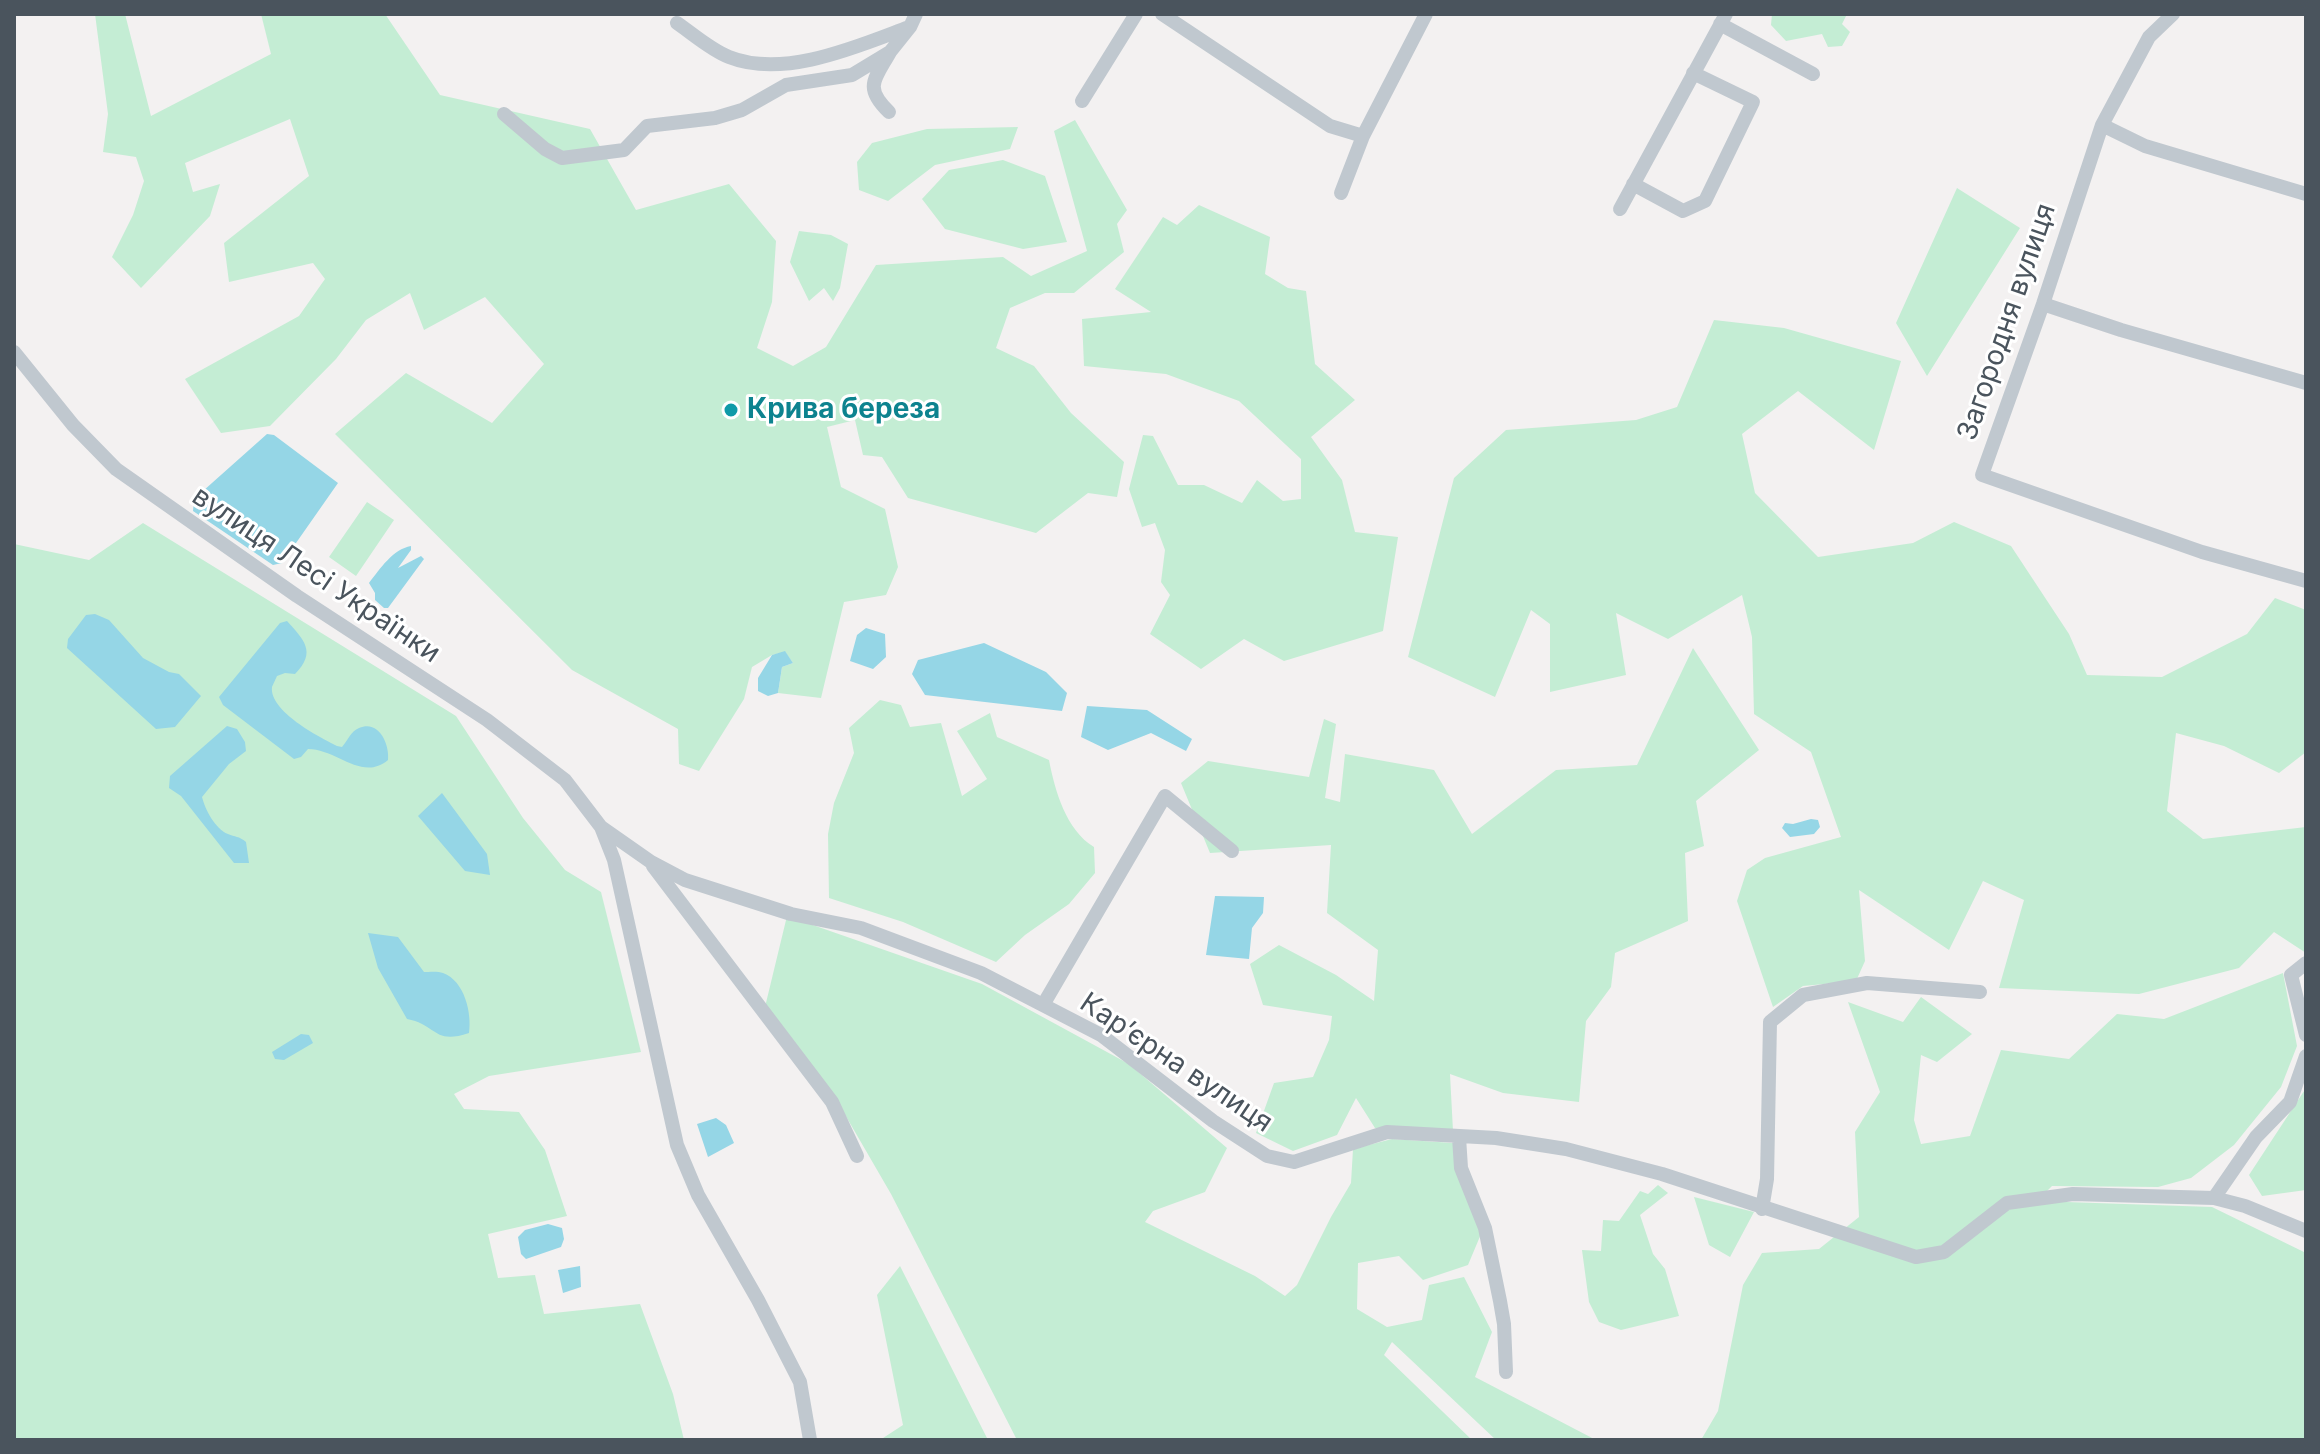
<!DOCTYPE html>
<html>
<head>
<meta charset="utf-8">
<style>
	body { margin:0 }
	#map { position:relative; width:2320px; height:1454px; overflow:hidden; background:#f3f1f1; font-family:Inter,sans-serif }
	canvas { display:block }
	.frame { position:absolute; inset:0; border:16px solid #4a545d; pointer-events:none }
</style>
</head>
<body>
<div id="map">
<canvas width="2320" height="1454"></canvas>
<div class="frame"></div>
</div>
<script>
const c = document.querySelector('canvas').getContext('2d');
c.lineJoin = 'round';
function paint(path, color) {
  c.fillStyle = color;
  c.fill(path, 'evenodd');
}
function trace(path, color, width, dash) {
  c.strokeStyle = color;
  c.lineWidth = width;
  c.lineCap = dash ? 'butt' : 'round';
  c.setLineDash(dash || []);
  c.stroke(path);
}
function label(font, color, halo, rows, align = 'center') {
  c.font = font + ' Inter,sans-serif';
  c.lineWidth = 6;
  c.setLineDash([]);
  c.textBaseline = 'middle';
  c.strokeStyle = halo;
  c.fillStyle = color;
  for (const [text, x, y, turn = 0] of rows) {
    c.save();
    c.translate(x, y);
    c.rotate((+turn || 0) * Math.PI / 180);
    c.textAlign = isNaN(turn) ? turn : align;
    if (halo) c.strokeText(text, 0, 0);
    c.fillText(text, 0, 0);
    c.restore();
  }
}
paint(new Path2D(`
	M95,14H125L151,116L271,54L261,14H385L440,95L590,129L636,210L729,184L776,241L772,302L757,348L793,366L826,347L876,265L1003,257L1031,276L1087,251L1054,131L1075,120L1127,210L1117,224L1124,252L1074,293H1045L1010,308L996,348L1034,366L1071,413L1124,462L1117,497L1088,493L1036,533L908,498L882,457L863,455L855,420L827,427L841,487L885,509L898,567L886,595L844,602L821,698L778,693L782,667L793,663L785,652L772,655L752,667L744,699L699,771L679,764L678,729L572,670L335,434L406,373L492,423L544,364L485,297L424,330L410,293L366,320L336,359L270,426L221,433L185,379L299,316L325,279L313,263L229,282L224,243L309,176L290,119L185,163L193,192L220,184L210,216L141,288L112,257L133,215L144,181L136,157L103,152L108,114Z
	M1772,14H1847L1842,24L1850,32L1842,46L1828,47L1822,34L1786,41L1771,25Z
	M1018,127L1010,149L935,165L888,201L859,190L857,162L872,143L927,129Z
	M1003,160L1045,176L1067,242L1023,249L945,229L922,199L949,170Z
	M1957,188L2020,228L1927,376L1896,323Z
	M1199,205L1270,237L1265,274L1288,288L1306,291L1315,364L1355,400L1311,437L1342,480L1355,532L1398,537L1383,631L1284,661L1244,639L1201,669L1150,634L1170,595L1161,582L1165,550L1155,523L1142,527L1129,489L1143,435L1153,436L1178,485H1204L1242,503L1257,480L1283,501L1301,499V459L1239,401L1166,374L1084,366L1082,319L1151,312L1115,289L1163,217L1177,225Z
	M799,231L831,235L848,244L840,288L833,301L824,288L809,301L790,262Z
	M1714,320L1784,328L1901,361L1874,450L1798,391L1742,434L1755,493L1818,557L1913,543L1954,522L2011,546L2069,634L2087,675L2162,677L2247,634L2275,598L2306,610V752L2279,773L2224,746L2176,733L2167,811L2203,839L2306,827V953L2274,932L2239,968L2139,994L1999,988L2024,900L1983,881L1949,950L1859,890L1865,961L1856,981L1803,986L1773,1007L1737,901L1747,870L1765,858L1841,837L1811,752L1754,714L1752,637L1742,595L1668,639L1616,613L1626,675L1550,692V624L1531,610L1495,697L1408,657L1454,478L1506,430L1636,420L1677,407Z
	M367,502L394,520L356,576L329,557Z
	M143,523L456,716L523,818L565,870L601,892L641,1052L489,1076L454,1094L464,1109L519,1112L545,1150L567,1216L488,1234L498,1278L535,1275L544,1314L640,1304L673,1394L684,1440H14V544L89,560Z
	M1693,648L1759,750L1696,801L1704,846L1685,853L1688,921L1615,953L1611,987L1586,1021L1579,1102L1503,1093L1450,1074L1453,1131L1375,1128L1356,1098L1337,1135L1293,1151L1256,1133L1274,1083L1313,1077L1329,1040L1332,1016L1263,1005L1250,964L1279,945L1336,975L1374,1001L1378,950L1327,913L1331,845L1210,853L1181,783L1208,761L1309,777L1324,719L1336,724L1325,798L1340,802L1345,754L1434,770L1472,834L1556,770L1637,765Z
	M880,700L901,705L910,727L941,723L962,796L987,779L957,731L990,713L997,737L1049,760C1055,791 1066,830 1094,847L1095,873L1069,904L1025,935L996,962L903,922L829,898L828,834L834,803L854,753L849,728Z
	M787,916L982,984L1129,1064L1227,1148L1205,1192L1153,1211L1145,1222L1255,1276L1285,1296L1297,1285L1331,1217L1351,1183L1353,1149L1392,1139L1453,1143L1481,1234L1468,1265L1423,1280L1399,1256L1358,1263L1357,1309L1387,1327L1422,1320L1429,1285L1464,1277L1492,1332L1475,1377L1596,1440H1496L1392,1342L1384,1355L1472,1440H1017L891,1194L840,1106L765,1007Z
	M2283,973L2297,1046L2281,1087L2234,1145L2191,1178L2158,1187L2052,1186L2037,1201L2212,1207L2306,1253V1440H1701L1718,1411L1743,1285L1762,1253L1819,1249L1859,1217L1855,1132L1880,1092L1848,1002L1903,1022L1921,997L1972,1034L1937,1062L1921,1055L1914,1120L1921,1144L1970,1136L2001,1050L2069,1059L2117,1014L2164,1019Z
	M2306,1088V1190L2262,1196L2249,1175Z
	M1658,1185L1668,1193L1640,1215L1653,1254L1665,1269L1679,1316L1621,1330L1599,1322L1589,1302L1582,1250L1601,1251L1603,1220L1619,1221L1640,1191L1648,1194Z
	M1694,1197L1754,1212L1730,1257L1709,1245Z
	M900,1266L988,1440H880L903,1425L877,1295Z`), '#c4edd4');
paint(new Path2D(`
	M267,434L274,435L338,483L282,563L273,565L193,511L194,499Z
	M411,546V550L398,568L421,556L424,559L388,608H384L375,600V593L369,583C380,569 393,549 411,546Z
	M95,614L109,620L143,658L169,672L179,674L201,696L175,727L156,729L67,648L68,639L86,615Z
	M287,621C304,640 317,652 295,674L285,673L277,676C277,676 272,687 272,687C269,711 319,737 337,746L342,747C348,740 351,731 359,728C379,719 390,745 388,760C362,782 337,749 308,749L301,757L294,759L223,705L219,697L280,623Z
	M866,628L885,634L886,657L873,669L850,661L857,635Z
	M984,643L1046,672L1067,693L1062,711L925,695L912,674L918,660Z
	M785,651L793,663L782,667L778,693L768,696L758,691V678L772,655Z
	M1087,706L1147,710L1192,739L1186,751L1151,733L1108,750L1081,737Z
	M227,726L237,729L245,742L246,751L229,764L202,797C205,809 215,829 228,834C235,837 239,836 246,842L249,863H234L181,796L169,788L170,776Z
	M442,793L487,854L490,875L465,871L418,816Z
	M1811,819L1818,820L1820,827L1814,834L1790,837L1782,828L1785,823L1793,824Z
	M1215,896L1264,897L1263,913L1252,928L1249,959L1206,955Z
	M368,933L398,937L424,972C429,972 438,971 443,973C465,981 472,1014 469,1033C433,1045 438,1025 407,1019L378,968Z
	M301,1034L309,1035L313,1043L284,1060L275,1059L272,1052Z
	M716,1118L726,1125L734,1143L708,1157L697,1124Z
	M548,1224L562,1228L564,1239L561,1247L526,1259L521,1254L518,1237L525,1230Z
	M580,1266L581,1287L563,1293L558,1270Z`), '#95d6e6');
trace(new Path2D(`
	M1162,14L1330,126L1363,136
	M2173,14L2149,37L2102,125L2043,304L1982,475L2202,552L2306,581
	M677,23C693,34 711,50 729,57C784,79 858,46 909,27
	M1720,24L1813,74
	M1082,101L1136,14
	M889,112C863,87 875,79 890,52
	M504,114L545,149L562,158L624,150L647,126L715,118L742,110L786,85L852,75L890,52L910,27L916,14
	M2102,125L2145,146L2306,194
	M1633,184L1683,211L1705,201L1753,102L1693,73
	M1341,193L1363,136L1426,14
	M1620,209L1726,14
	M2043,304L2121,330L2306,383
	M14,352L73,425L116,469L297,596L487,720L565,780L601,827L614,860L677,1145L698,1195L758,1300L800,1382L810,1440
	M601,827L651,862L685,880L791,914L861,928L981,973L1101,1035L1213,1121L1267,1156L1294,1162L1387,1132L1496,1138L1566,1149L1662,1174L1916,1257L1944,1252L2007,1203L2073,1194L2214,1198L2245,1206L2306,1231
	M653,866L832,1102L857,1156
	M2306,963L2291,975L2306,1035
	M1043,1005L1165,796L1232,851
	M1459,1137L1461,1168L1485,1228L1500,1301L1504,1324L1506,1372
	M2214,1198L2256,1137L2290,1102L2306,1056
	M1762,1209L1767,1179L1770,1022L1803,995L1867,983L1980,992`), '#c0c8cf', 14);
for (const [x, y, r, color] of [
	[731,410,8,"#0f9aa8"]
]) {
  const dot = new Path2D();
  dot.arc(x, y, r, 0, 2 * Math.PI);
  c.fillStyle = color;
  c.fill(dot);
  trace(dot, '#fff', 3);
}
label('28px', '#4a545d', '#fff', [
	["Загородня вулиця",2007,322,-71],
	["вулиця Лесі Українки",316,575,34],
	["Карʼєрна вулиця",1176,1063,34]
]);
label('bold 28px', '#0d838f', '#fff', [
	["Крива береза",747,410]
], 'left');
</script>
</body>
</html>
